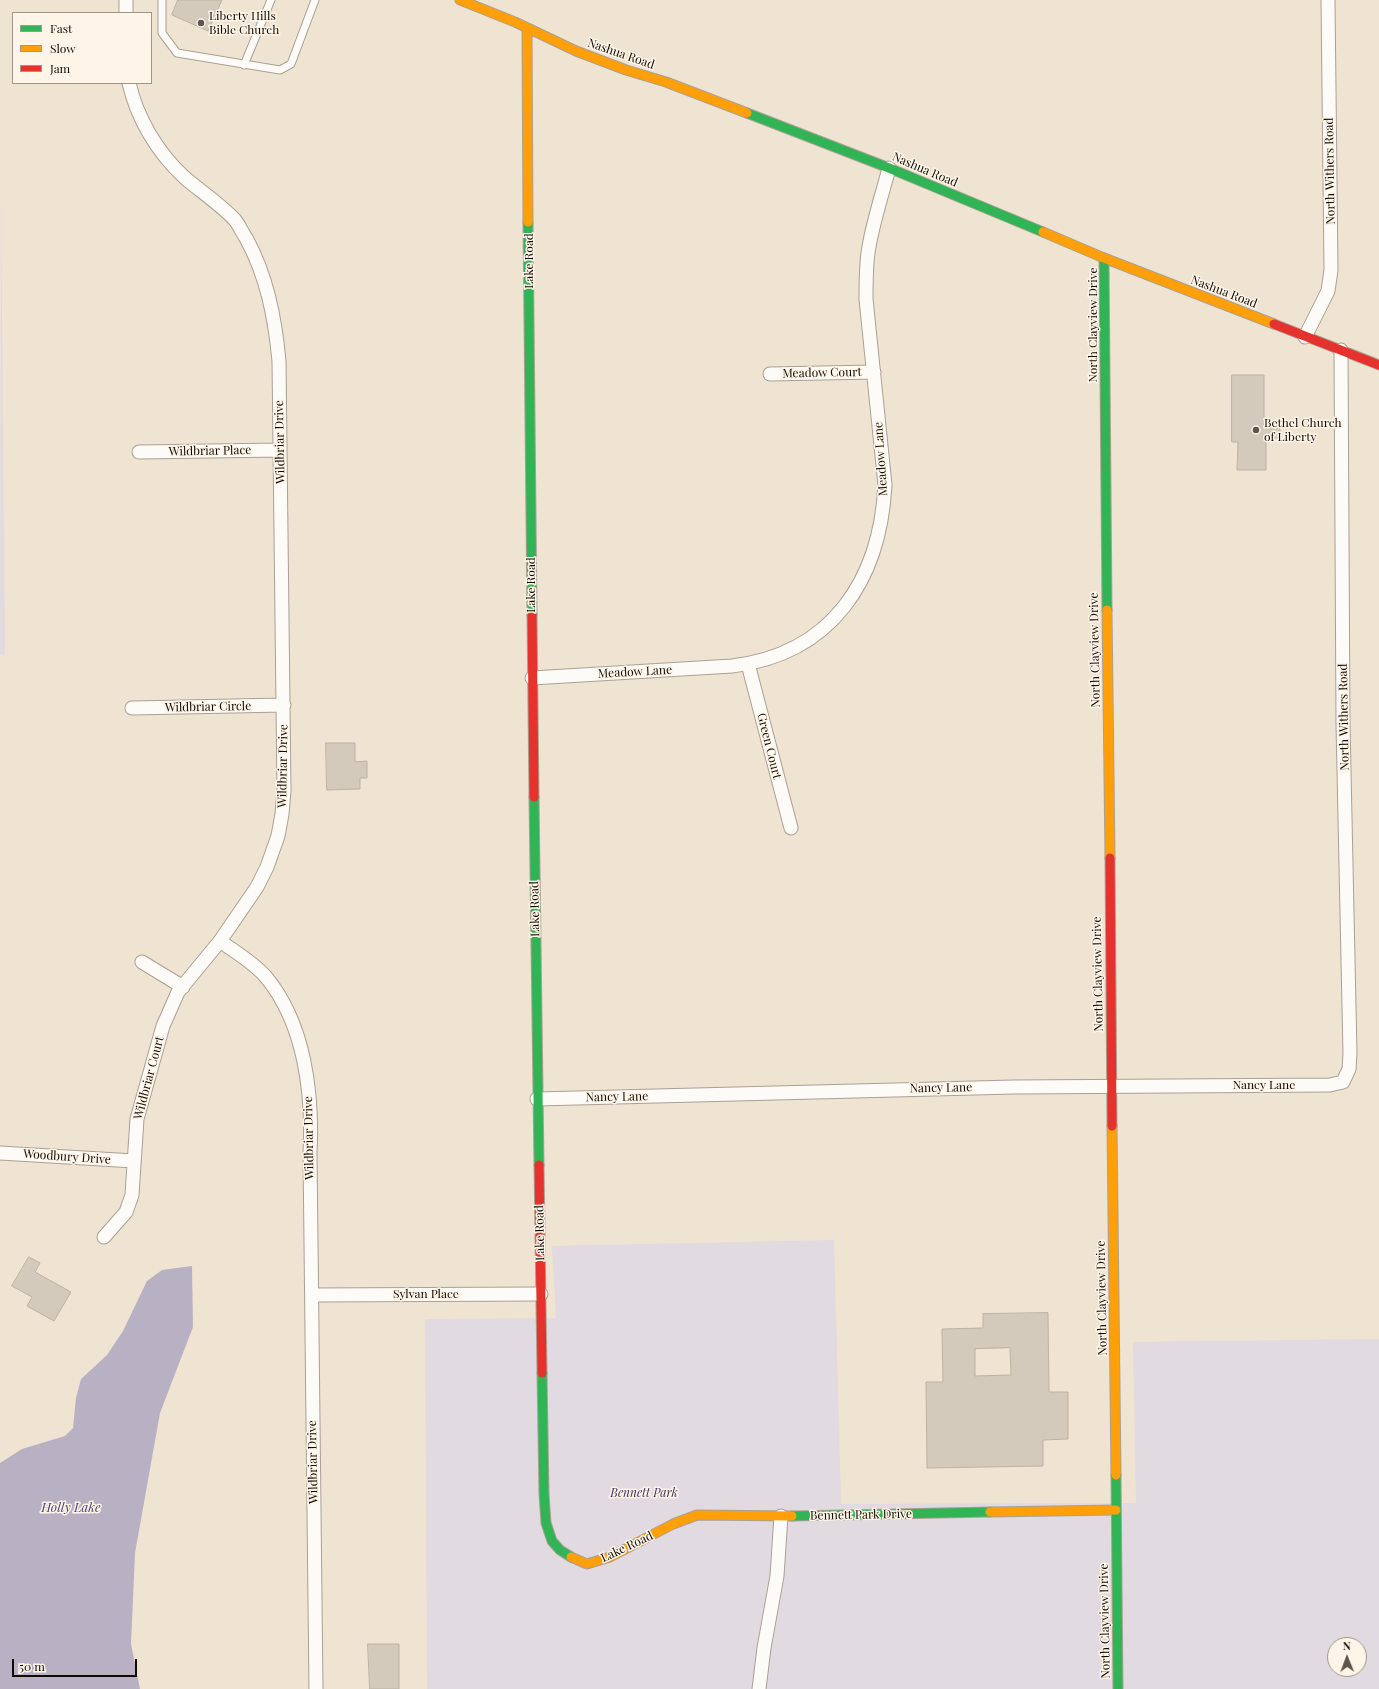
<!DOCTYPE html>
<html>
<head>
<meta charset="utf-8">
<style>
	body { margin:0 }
	#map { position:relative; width:1379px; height:1689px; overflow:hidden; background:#efe3d2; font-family:"Playfair Display",serif }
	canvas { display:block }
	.legend { position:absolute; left:12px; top:12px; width:140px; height:72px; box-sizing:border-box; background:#fef5e8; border:1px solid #9f978c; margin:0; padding:5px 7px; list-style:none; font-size:12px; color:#110a02 }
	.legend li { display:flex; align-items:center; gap:8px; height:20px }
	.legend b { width:20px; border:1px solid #9f978c }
	.north { position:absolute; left:1327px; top:1637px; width:40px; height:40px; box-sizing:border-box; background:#fef5e8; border:1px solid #9f978c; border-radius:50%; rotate:359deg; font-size:11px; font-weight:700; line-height:16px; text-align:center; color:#110a02 }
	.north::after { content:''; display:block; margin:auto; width:14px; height:18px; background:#5f564b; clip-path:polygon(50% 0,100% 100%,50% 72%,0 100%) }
	.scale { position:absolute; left:12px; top:1659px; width:125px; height:18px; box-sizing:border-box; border:2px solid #110a02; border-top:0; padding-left:5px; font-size:12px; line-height:14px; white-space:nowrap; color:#110a02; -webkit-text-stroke:3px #fef5e8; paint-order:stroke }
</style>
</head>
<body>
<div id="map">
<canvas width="1379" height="1689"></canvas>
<ul class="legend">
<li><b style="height:5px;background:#30b455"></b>Fast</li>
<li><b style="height:5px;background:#ff9f0a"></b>Slow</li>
<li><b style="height:5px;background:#e5322d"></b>Jam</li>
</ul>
<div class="north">N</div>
<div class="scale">50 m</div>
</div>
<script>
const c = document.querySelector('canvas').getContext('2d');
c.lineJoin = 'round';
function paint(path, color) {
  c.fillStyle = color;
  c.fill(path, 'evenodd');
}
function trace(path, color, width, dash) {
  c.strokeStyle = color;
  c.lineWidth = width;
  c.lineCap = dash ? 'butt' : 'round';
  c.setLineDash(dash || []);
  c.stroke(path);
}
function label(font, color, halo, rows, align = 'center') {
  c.font = font + ' "Playfair Display",serif';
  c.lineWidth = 3;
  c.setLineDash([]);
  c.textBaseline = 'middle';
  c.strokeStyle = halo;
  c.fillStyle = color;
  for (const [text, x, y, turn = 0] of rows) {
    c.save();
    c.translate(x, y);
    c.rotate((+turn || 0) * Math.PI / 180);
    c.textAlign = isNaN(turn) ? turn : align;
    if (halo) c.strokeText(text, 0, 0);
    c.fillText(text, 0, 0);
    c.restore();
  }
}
paint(new Path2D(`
	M1,200L5,655L0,654Z
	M834,1240L841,1504L1136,1503L1133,1342L1379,1339V1689H427L425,1319L556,1318L552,1246ZM1335,1645H1359V1669H1335Z`), '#e1dae0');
paint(new Path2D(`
	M192,1266L193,1327L160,1413L135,1553L131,1644L140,1689H0V1463L22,1449L65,1436L73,1428L76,1398L81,1379L107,1355L123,1331L147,1281L162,1270Z`), '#b8b1c3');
const building = new Path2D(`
	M178,0H222L208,31L172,15Z
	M1232,375H1264V421H1280V438H1266V470H1237L1238,442H1232Z
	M326,743H355V762L367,761V778H360V789L327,790Z
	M29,1257L40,1263L35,1272L71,1292L54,1321L27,1306L32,1297L12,1286Z
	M1048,1313L1049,1392H1068V1439L1043,1440V1466L927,1468L926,1382H943L942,1329L983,1328V1314ZM1010,1348L1011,1375L975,1376V1349Z
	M368,1644H399V1689H370Z`);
paint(building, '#d3cabc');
trace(building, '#bbb2a4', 1);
const lane = new Path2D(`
	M162,0V33L177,53L280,70L291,64L315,0
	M244,65L271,0`);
const street = new Path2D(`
	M126,13V0
	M1305,337L1328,291L1331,270L1328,0
	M770,374L874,372
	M139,452L280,450
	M748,664L791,828
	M532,678L732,666C832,654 880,580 885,485L866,299C866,284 866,268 868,253C872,224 882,196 889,168
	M132,708L284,705
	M220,941C235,952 253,962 266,977C305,1024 313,1094 310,1153L316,1689
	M142,962L183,987
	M537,1099L1014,1087L1330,1085L1343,1082L1349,1069L1350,1054L1343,724L1341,350
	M0,1153L134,1161
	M104,1237L126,1212L132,1195L137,1119L163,1026L178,992L220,941L257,887L267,867L278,836L282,814L284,791L279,361C275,318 267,276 246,238C242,232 239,225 235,220C220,204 200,191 184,177C157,152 137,118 129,83
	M312,1295L541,1294
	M759,1689L764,1648L777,1576L781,1516`);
const fast = new Path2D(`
	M747,113L889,168L1043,232
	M528,222L532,615
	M1104,258L1107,610
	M534,797L539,1165
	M542,1373L544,1494L546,1523L552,1541L560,1550L571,1557
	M1116,1475L1118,1689
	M792,1516L990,1512`);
const slow = new Path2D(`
	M460,0L515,22L576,51L626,70L666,82L747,113
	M527,28L528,222
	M1043,232L1104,258L1274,324
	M1107,610L1110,858
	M1112,1126L1116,1475
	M990,1512L1116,1510
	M571,1557L587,1564L610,1557L673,1524L697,1515L792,1516`);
const jam = new Path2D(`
	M1274,324L1379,365
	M532,615L534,797
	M1110,858L1112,1126
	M539,1165L542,1373`);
trace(lane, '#aaa093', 9);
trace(street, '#aaa093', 15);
trace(fast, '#aaa093', 11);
trace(slow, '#aaa093', 11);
trace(jam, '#aaa093', 11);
trace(lane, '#fdfbf8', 7);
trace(street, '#fdfbf8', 13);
trace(fast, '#30b455', 9);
trace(slow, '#ff9f0a', 9);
trace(jam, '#e5322d', 9);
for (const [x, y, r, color] of [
	[201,23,4,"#5f564b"],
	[1256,430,4,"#5f564b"]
]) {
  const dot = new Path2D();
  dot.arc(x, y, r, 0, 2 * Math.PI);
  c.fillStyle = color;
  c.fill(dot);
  trace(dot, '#fef5e8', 1.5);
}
label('12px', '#110a02', '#fef5e8', [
	["Liberty Hills",209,16],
	["Bible Church",209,30],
	["Bethel Church",1264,423],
	["of Liberty",1264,437]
], 'left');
label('12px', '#110a02', '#fef5e8', [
	["Nashua Road",621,54,19],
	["Nashua Road",925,170,23],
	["North Withers Road",1330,171,-91],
	["Lake Road",529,261,-90],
	["Nashua Road",1224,292,21],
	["North Clayview Drive",1093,325,-90],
	["Meadow Court",822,373,-1],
	["Wildbriar Drive",280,442,-91],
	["Wildbriar Place",210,451,-1],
	["Meadow Lane",881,459,-94],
	["Lake Road",531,585,-90],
	["North Clayview Drive",1095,650,-91],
	["Meadow Lane",635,672,-3],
	["Wildbriar Circle",208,707,-1],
	["North Withers Road",1344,717,-91],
	["Green Court",769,746,76],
	["Wildbriar Drive",283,766,-89],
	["Lake Road",535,909,-91],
	["North Clayview Drive",1098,974,-91],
	["Wildbriar Court",149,1078,-75],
	["Nancy Lane",1264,1085],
	["Nancy Lane",941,1088,-1],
	["Nancy Lane",617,1097,-1],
	["Wildbriar Drive",309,1138,-91],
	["Woodbury Drive",67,1157,4],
	["Lake Road",540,1233,-91],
	["Sylvan Place",426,1294],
	["North Clayview Drive",1102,1298,-91],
	["Wildbriar Drive",313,1462,-91],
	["Bennett Park Drive",861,1515,-1],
	["Lake Road",627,1547,-25],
	["North Clayview Drive",1105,1621,-91]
]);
label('italic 12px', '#3c3260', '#fef5e8', [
	["Bennett Park",644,1493]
]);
label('italic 13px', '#4b4271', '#fef5e8', [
	["Holly Lake",71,1508]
]);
</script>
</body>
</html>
